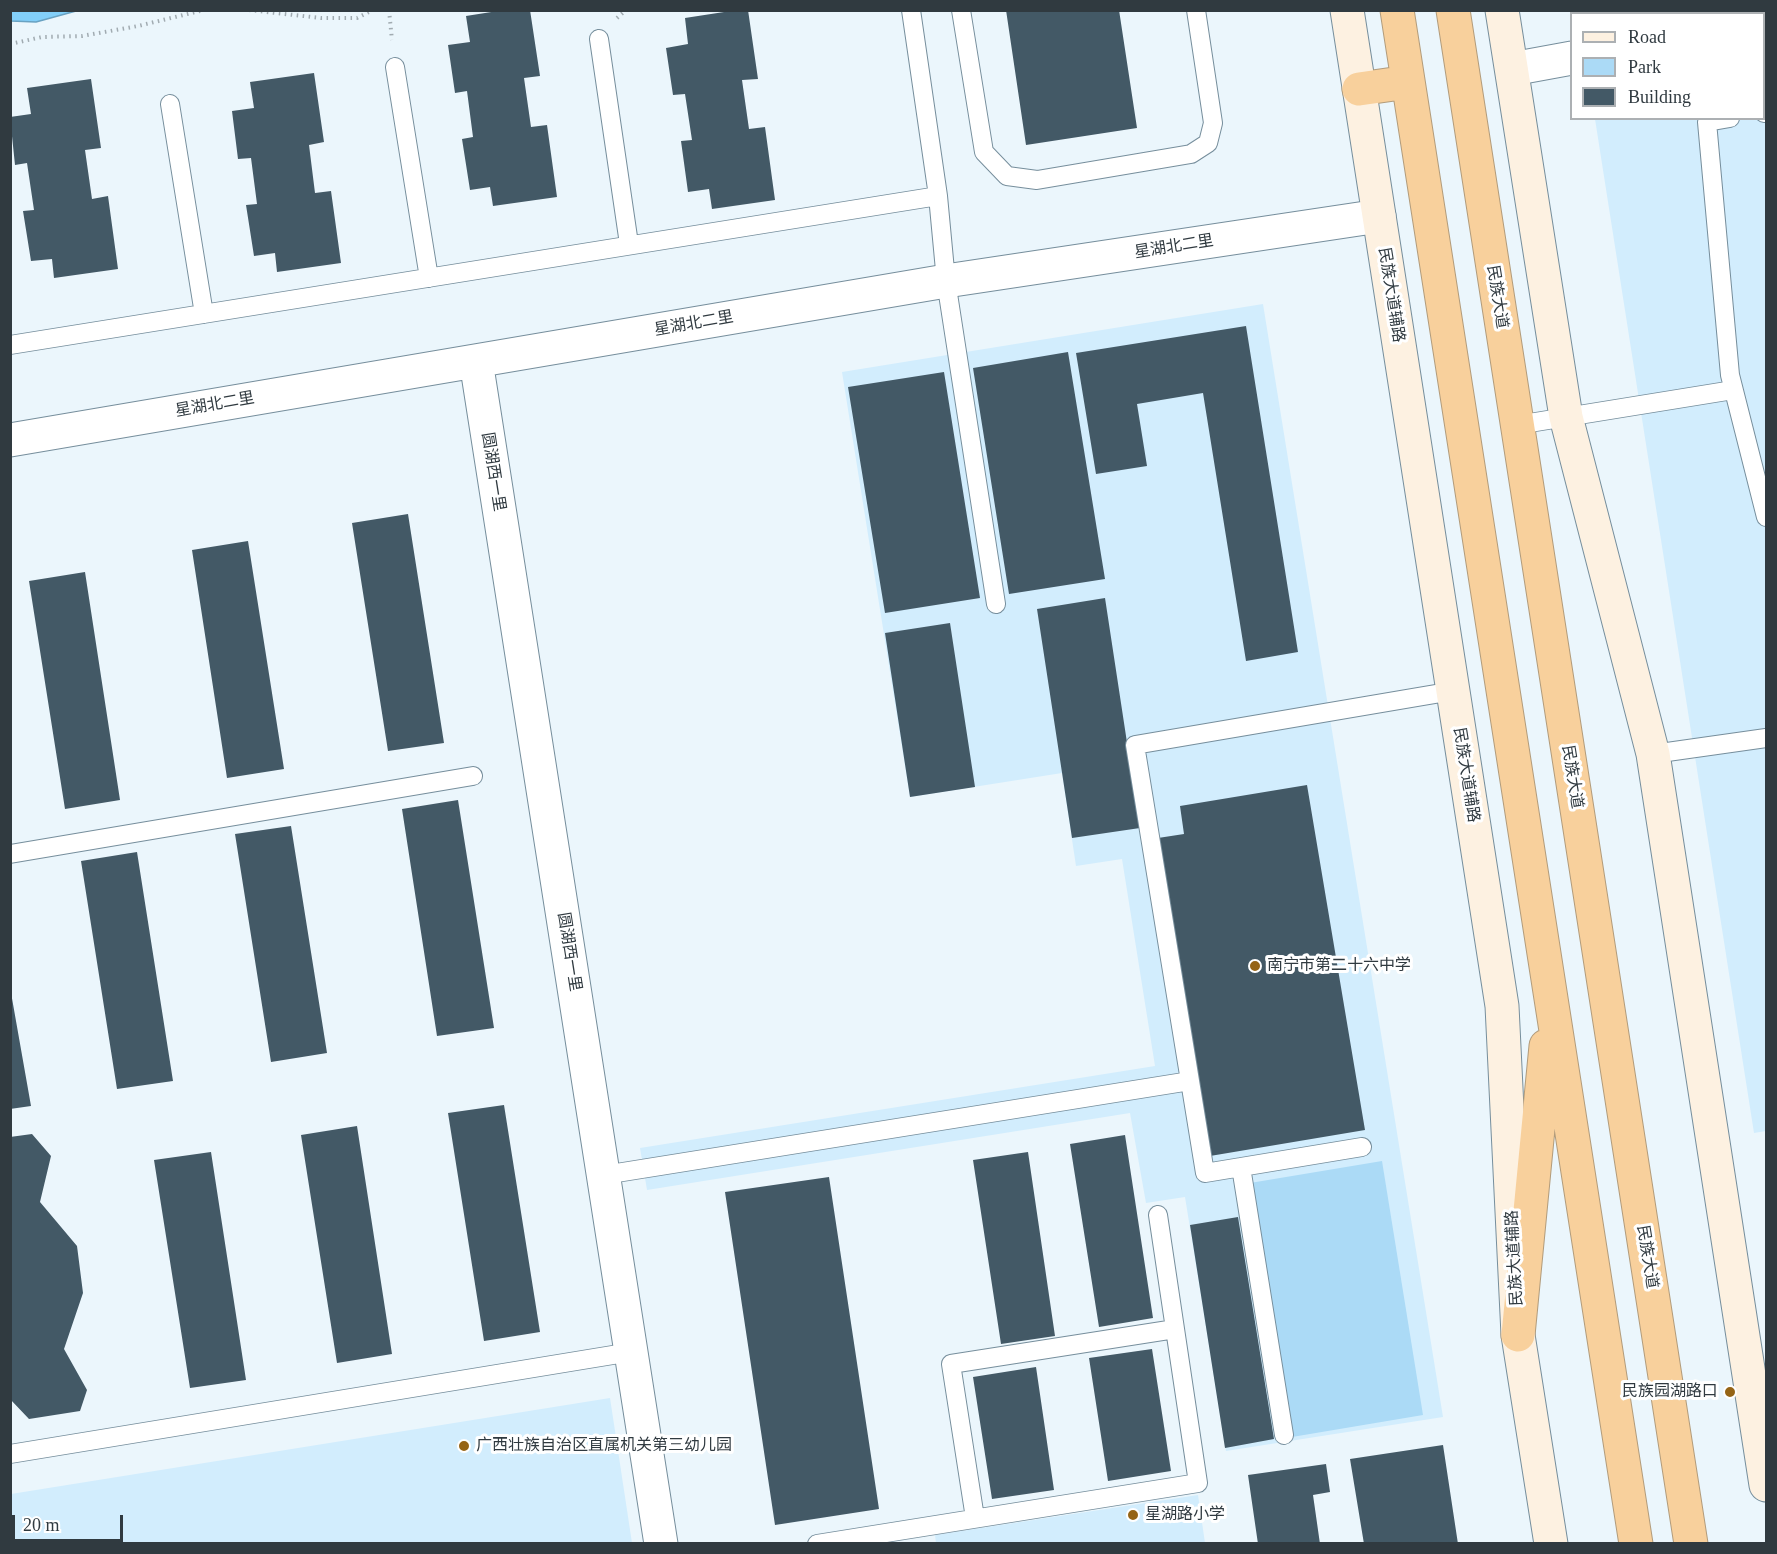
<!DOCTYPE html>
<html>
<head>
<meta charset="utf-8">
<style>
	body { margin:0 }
	#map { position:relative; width:1777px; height:1554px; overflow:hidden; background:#ebf6fc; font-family:"Times New Roman",serif }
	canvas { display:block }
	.frame { position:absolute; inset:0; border:12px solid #303a40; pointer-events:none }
	.legend { position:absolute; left:1570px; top:12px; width:195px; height:108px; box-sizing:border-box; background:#fff; border:2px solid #acb0b3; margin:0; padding:8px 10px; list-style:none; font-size:18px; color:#303a40 }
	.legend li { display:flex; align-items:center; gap:12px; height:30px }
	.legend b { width:30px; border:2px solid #acb0b3 }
	.scale { position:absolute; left:12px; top:1515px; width:111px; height:27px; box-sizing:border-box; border:3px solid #303a40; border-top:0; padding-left:8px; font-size:18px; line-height:21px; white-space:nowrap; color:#303a40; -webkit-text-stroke:4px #fff; paint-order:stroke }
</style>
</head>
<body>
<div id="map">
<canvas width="1777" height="1554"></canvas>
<div class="frame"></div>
<ul class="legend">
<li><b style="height:8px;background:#fdf1e1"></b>Road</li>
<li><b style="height:16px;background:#abdaf6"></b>Park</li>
<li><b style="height:16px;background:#435966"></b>Building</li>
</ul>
<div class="scale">20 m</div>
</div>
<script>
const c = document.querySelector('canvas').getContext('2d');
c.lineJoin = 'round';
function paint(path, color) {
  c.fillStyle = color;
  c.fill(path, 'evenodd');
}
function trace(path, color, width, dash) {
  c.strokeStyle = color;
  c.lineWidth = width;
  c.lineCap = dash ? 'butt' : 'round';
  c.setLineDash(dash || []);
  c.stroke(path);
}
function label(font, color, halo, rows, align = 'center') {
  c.font = font + ' "Times New Roman","Noto Sans SC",serif';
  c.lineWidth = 6;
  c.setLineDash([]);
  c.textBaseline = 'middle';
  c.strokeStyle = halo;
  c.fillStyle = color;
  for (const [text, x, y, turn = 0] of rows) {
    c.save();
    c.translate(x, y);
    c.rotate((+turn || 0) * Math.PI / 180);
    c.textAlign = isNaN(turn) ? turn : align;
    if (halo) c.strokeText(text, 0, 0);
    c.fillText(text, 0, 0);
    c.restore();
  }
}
paint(new Path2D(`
	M1766,55V1131L1754,1133L1595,119L1764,118V56Z
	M1263,304L1443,1417L1226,1451L1185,1197L1146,1203L1130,1113L647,1190L640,1148L1155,1066L1122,859L1076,866L1062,773L910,797L842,372Z
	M610,1398L632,1543H11V1494Z
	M1198,1495L1205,1543H936L935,1535Z`), '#d2edfd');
paint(new Path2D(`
	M1382,1161L1423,1415L1292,1437L1250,1183Z`), '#abdaf6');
const water = new Path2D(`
	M11,10H76V11L36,22L11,21Z`);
paint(water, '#82cff9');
trace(water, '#69a2c2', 1.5);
paint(new Path2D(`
	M504,10H530L540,76L524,78L531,127L547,125L557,197L493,206L490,187L470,190L462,139L473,137L467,91L455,93L448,45L470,42L466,16Z
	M737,10H748L758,79L742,80L749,129L765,127L775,200L712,209L709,189L688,192L681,141L692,140L685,94L673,95L666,48L688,44L685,18Z
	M1006,10H1119L1137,128L1026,145Z
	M314,73L324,142L309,145L315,193L331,191L341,263L277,272L275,253L254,256L246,205L257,204L251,158L238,159L232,111L254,108L250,82Z
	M91,79L101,148L85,150L92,199L108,196L118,269L54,278L52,259L31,261L23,211L34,210L27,163L15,165L10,117L31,114L27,88Z
	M1246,326L1298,652L1246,661L1203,393L1137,404L1147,466L1096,474L1076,353Z
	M1068,352L1105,579L1009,594L973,368Z
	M944,372L980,598L885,613L848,387Z
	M408,514L444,743L388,751L352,523Z
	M248,541L284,769L227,778L192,550Z
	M85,572L120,800L65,809L29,581Z
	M1105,598L1140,828L1072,838L1037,609Z
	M950,623L975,787L910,797L885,633Z
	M1307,785L1365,1130L1210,1156L1158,838L1184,834L1180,806Z
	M458,800L494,1028L437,1036L402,809Z
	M291,826L327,1053L271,1062L235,834Z
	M137,852L173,1081L117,1089L81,861Z
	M10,987L31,1106L10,1109Z
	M504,1105L540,1332L484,1341L448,1113Z
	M357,1126L392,1354L337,1363L301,1135Z
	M32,1134L51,1156L40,1202L77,1246L83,1293L64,1349L87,1390L80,1411L29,1419L10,1399V1137Z
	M1125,1135L1153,1318L1099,1327L1070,1144Z
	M211,1152L246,1380L190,1388L154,1160Z
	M1028,1152L1055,1336L1001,1344L973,1160Z
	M829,1177L879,1509L775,1525L725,1192Z
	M1238,1217L1274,1439L1225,1448L1190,1225Z
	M1152,1349L1171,1471L1108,1481L1089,1358Z
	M1036,1367L1054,1490L992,1499L973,1377Z
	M1443,1445L1458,1544H1364L1350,1459Z
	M1326,1464L1330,1492L1313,1495L1320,1544H1258L1248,1475Z`), '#435966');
const lane = new Path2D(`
	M961,10L984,152L1007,176L1037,180L1191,154L1208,143L1213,123L1196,10
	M599,39L629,244
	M395,67L429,278
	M170,104L204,314
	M1764,113H1766
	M1730,118L1707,122L1730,375L1766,517
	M938,196L946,281L996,604
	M10,345C320,295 629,244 938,196L911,10
	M1517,425L1733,390
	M1653,754L1766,738
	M10,854L473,776
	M1190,1081L1205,1173L1362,1147
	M1241,1167L1284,1435
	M604,1175L1190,1081L1135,745L1453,691
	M10,1454L631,1352
	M975,1518L951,1364L1175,1329
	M817,1544L1198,1483L1158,1215`);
const street = new Path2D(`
	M1764,23L1766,22
	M1512,69L1572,58
	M476,361L661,1544
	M10,440L946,281L1379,216`);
const secondary = new Path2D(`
	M1347,10L1502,1006L1518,1335L1551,1544
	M1502,10L1566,417L1653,754L1766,1485`);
const highway = new Path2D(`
	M1397,10L1636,1544
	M1453,10L1691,1544
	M1359,89L1408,82
	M1518,1335L1546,1046`);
trace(lane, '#768e9c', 20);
trace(street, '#768e9c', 35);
trace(secondary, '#768e9c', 35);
trace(highway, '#b29c7c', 35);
trace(new Path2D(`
	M249,10L321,18H357L373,10
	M389,10L392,40
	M617,18L626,10
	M10,44L42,37L82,36L138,26L204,10`), '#a1abb1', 4, [1.5, 4.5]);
trace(lane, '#fff', 18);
trace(street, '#fff', 33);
trace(secondary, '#fdf1e1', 33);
trace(highway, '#f8d09c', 33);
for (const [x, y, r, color] of [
	[1255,966,6,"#956415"],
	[1730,1392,6,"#956415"],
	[464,1446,6,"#956415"],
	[1133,1515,6,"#956415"]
]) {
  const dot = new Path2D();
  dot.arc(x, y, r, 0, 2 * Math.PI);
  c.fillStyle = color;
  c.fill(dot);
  trace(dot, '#fff', 2);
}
label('16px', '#303a40', '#fff', [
	["星湖北二里",1174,247,-9],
	["民族大道辅路",1391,295,81],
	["民族大道",1497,297,81],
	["星湖北二里",694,324,-10],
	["星湖北二里",215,405,-10],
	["圆湖西一里",493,472,81],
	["民族大道辅路",1466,775,81],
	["民族大道",1572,777,81],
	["圆湖西一里",569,952,81],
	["民族大道",1647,1257,81],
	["民族大道辅路",1515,1258,-93]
]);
label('16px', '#303a40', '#fff', [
	["南宁市第二十六中学",1267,966],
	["民族园湖路口",1718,1392,"right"],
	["广西壮族自治区直属机关第三幼儿园",476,1446],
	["星湖路小学",1145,1515]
], 'left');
</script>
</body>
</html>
